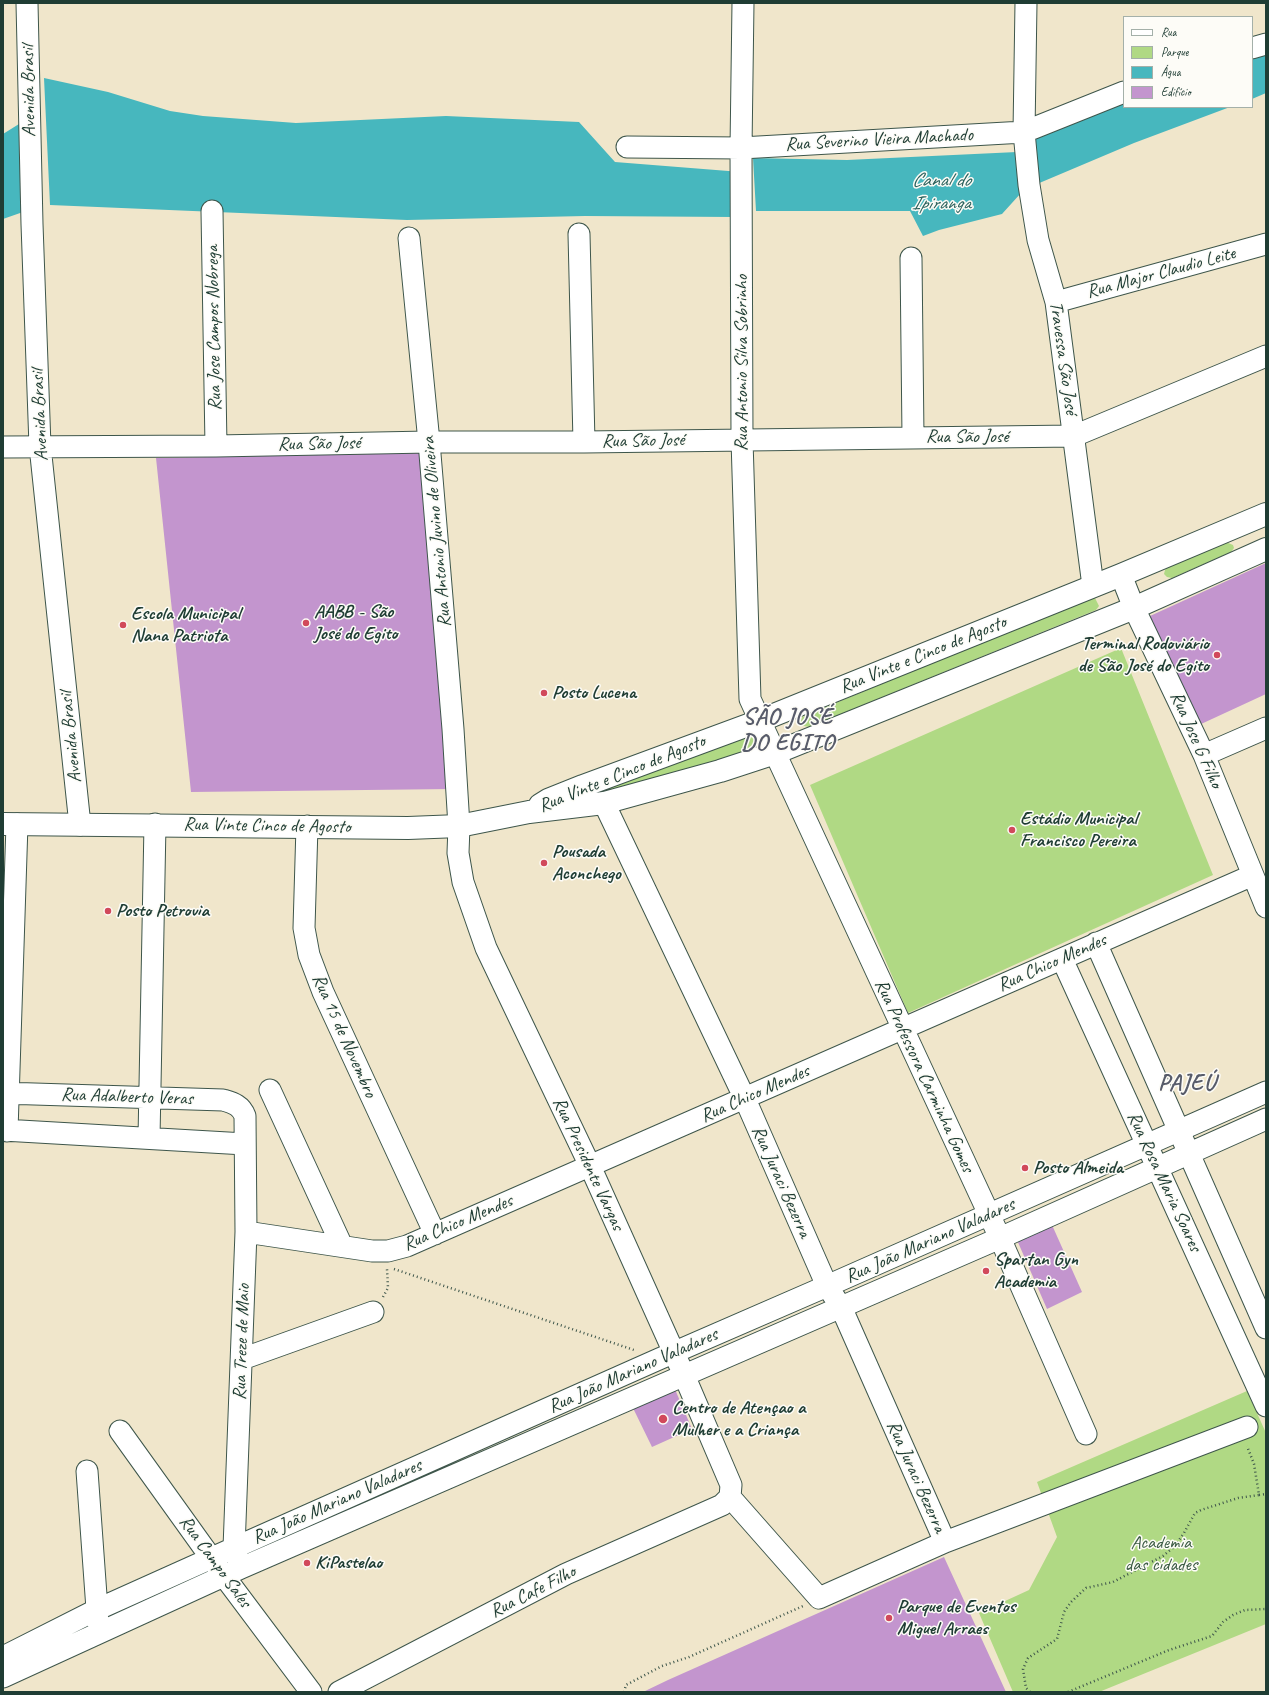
<!DOCTYPE html>
<html>
<head>
<meta charset="utf-8">
<style>
	body { margin:0 }
	#map { position:relative; width:1269px; height:1695px; overflow:hidden; background:#f0e6cb; font-family:Caveat,sans-serif }
	canvas { display:block }
	.frame { position:absolute; inset:0; border:4px solid #1f3d34; pointer-events:none }
	.legend { position:absolute; left:1123px; top:16px; width:130px; height:92px; box-sizing:border-box; background:#fdfcf7; border:1px solid #a4b0a9; margin:0; padding:5px 7px; list-style:none; font-size:12px; color:#1f3d34 }
	.legend li { display:flex; align-items:center; gap:8px; height:20px }
	.legend b { width:20px; border:1px solid #a4b0a9 }
</style>
</head>
<body>
<div id="map">
<canvas width="1269" height="1695"></canvas>
<div class="frame"></div>
<ul class="legend">
<li><b style="height:5px;background:#fff"></b>Rua</li>
<li><b style="height:11px;background:#b0d984"></b>Parque</li>
<li><b style="height:11px;background:#47b7be"></b>Água</li>
<li><b style="height:11px;background:#c395ce"></b>Edifício</li>
</ul>
</div>
<script>
const c = document.querySelector('canvas').getContext('2d');
c.lineJoin = 'round';
function paint(path, color) {
  c.fillStyle = color;
  c.fill(path, 'evenodd');
}
function trace(path, color, width, dash) {
  c.strokeStyle = color;
  c.lineWidth = width;
  c.lineCap = dash ? 'butt' : 'round';
  c.setLineDash(dash || []);
  c.stroke(path);
}
function label(font, color, halo, rows, align = 'center') {
  c.font = font + ' Caveat,sans-serif';
  c.lineWidth = 3;
  c.setLineDash([]);
  c.textBaseline = 'middle';
  c.strokeStyle = halo;
  c.fillStyle = color;
  for (const [text, x, y, turn = 0] of rows) {
    c.save();
    c.translate(x, y);
    c.rotate((+turn || 0) * Math.PI / 180);
    c.textAlign = isNaN(turn) ? turn : align;
    if (halo) c.strokeText(text, 0, 0);
    c.fillText(text, 0, 0);
    c.restore();
  }
}
paint(new Path2D(`
	M1226,542L1233,545L1234,548L1231,552L1172,578L1167,577L1164,574L1165,570L1167,567Z
	M1091,597L1095,598L1099,606L1096,610L809,727L800,725L802,717Z
	M1121,648L1213,875L908,1013L810,785Z
	M742,737C750,737 757,736 761,744L750,751L645,783L574,800Z
	M1247,1391L1266,1433V1624L1099,1692H1013L979,1613L1029,1590L1057,1537L1037,1482Z`), '#b0d984');
paint(new Path2D(`
	M1266,53V93L1252,99V58Z
	M44,78L108,92L170,111L203,116L296,123L446,116L579,122L615,162L741,172L733,217L585,216L407,220L50,205Z
	M1124,99V107H1230L1134,143L1037,184L1035,134Z
	M19,124L23,212L3,219V134Z
	M1017,152L1021,193L1002,214L939,230L923,236L910,211H756L753,158L847,160Z`), '#47b7be');
paint(new Path2D(`
	M425,453L453,789L191,792L156,458Z
	M1266,563V694L1199,725L1150,616Z
	M1052,1225L1082,1292L1047,1309L1017,1240Z
	M674,1387L692,1429L652,1447L633,1408Z
	M944,1557L1006,1692H643L668,1680Z`), '#c395ce');
const minor = new Path2D(`
	M27,3L32,224L40,446L80,825
	M743,3L741,148L742,440L750,699L1000,1238L1086,1434
	M1026,3L1024,132L1029,185L1038,240L1056,302L1093,586
	M1252,48L1266,44
	M627,147L741,148L1024,132L1124,92
	M212,211L216,446
	M579,234L584,442
	M409,238L429,442L453,729L459,826L458,853L463,882L486,948L590,1166L684,1375L731,1485L730,1497
	M911,258L913,437
	M1056,302L1266,244
	M3,447L216,446L429,442H584L1074,436L1266,356
	M1121,575L1134,608L1204,755L1266,907
	M1204,755L1266,728
	M604,803L745,1099L827,1286L841,1307L945,1542
	M307,826L304,928L309,955L323,992L435,1234
	M1096,943L1266,1328
	M1062,959L1266,1406
	M270,1090L342,1246
	M3,1093L223,1100C233,1103 241,1105 245,1116L246,1232L234,1548L238,1559
	M3,1130L245,1144
	M7,1131L17,824
	M149,1138L155,824
	M246,1232L372,1251H388L407,1246L1253,875
	M242,1359L373,1312
	M120,1431L224,1576L311,1692
	M87,1471L98,1623
	M730,1497L819,1598L945,1542L1247,1427
	M3,1657L96,1610L234,1548L659,1359L827,1286L1266,1092
	M3,1677L241,1568L1000,1238L1266,1119
	M339,1692L566,1574L722,1505L730,1497`);
const major = new Path2D(`
	M540,805L548,800L583,786L759,721L1121,575L1266,514
	M3,824L408,828L459,826L529,812L604,803L720,771L775,753L1134,608L1266,549`);
trace(minor, '#3e564b', 23);
trace(major, '#3e564b', 24);
trace(new Path2D(`
	M394,1269L634,1350
	M383,1297L388,1288L387,1269
	M1259,1495L1266,1494
	M624,1692L626,1685L662,1666L689,1657L803,1606
	M1030,1692L1026,1688L1023,1669L1028,1658L1057,1639L1064,1612L1071,1602L1086,1588L1113,1582L1163,1556L1174,1547L1184,1533L1195,1513L1201,1510L1238,1498L1259,1495L1254,1464L1247,1446
	M1068,1692L1169,1650L1212,1636L1223,1622L1233,1615L1245,1610L1266,1609`), '#3e564b', 2.5, [1, 3]);
trace(minor, '#fff', 21);
trace(major, '#fff', 22);
for (const [x, y, r, color] of [
	[306,623,4,"#d1495b"],
	[123,625,4,"#d1495b"],
	[1217,655,4,"#d1495b"],
	[544,693,4,"#d1495b"],
	[1012,830,4,"#d1495b"],
	[544,863,4,"#d1495b"],
	[108,911,4,"#d1495b"],
	[1025,1168,4,"#d1495b"],
	[986,1271,4,"#d1495b"],
	[663,1419,5,"#d1495b"],
	[307,1563,4,"#d1495b"],
	[889,1618,4,"#d1495b"]
]) {
  const dot = new Path2D();
  dot.arc(x, y, r, 0, 2 * Math.PI);
  c.fillStyle = color;
  c.fill(dot);
  trace(dot, '#fdfcf7', 1.5);
}
label('19px', '#1f3d34', '#fdfcf7', [
	["Avenida Brasil",29,91,-91],
	["Rua Severino Vieira Machado",879,140,-3],
	["Rua Major Claudio Leite",1161,273,-15],
	["Rua Jose Campos Nobrega",214,328,-91],
	["Travessa São José",1063,358,82],
	["Rua Antonio Silva Sobrinho",742,363,-90],
	["Avenida Brasil",40,415,-93],
	["Rua São José",967,437],
	["Rua São José",643,441,-1],
	["Rua São José",319,444,-1],
	["Rua Antonio Juvino de Oliveira",437,532,-95],
	["Rua Vinte e Cinco de Agosto",923,655,-22],
	["Avenida Brasil",71,737,-96],
	["Rua Jose G Filho",1196,740,66],
	["Rua Vinte e Cinco de Agosto",622,774,-22],
	["Rua Vinte Cinco de Agosto",267,826,1],
	["Rua Chico Mendes",1052,963,-24],
	["Rua 15 de Novembro",344,1036,66],
	["Rua Professora Carminha Gomes",924,1076,65],
	["Rua Chico Mendes",755,1094,-24],
	["Rua Adalberto Veras",127,1097,2],
	["Rua Presidente Vargas",588,1164,65],
	["Rua Juraci Bezerra",781,1182,66],
	["Rua Rosa Maria Soares",1164,1182,65],
	["Rua Chico Mendes",458,1223,-23],
	["Rua João Mariano Valadares",930,1241,-24],
	["Rua Treze de Maio",242,1342,-88],
	["Rua João Mariano Valadares",633,1371,-24],
	["Rua Juraci Bezerra",916,1477,66],
	["Rua João Mariano Valadares",337,1502,-24],
	["Rua Campo Sales",215,1562,54],
	["Rua Cafe Filho",533,1592,-27]
]);
label('bold 19px', '#1f3d34', '#fdfcf7', [
	["AABB - São",314,612],
	["José do Egito",314,634],
	["Escola Municipal",131,614],
	["Nana Patriota",131,636],
	["Terminal Rodoviário",1209,644,"right"],
	["de São José do Egito",1209,666,"right"],
	["Posto Lucena",552,693],
	["Estádio Municipal",1020,819],
	["Francisco Pereira",1020,841],
	["Pousada",552,852],
	["Aconchego",552,874],
	["Posto Petrovia",116,911],
	["Posto Almeida",1033,1168],
	["Spartan Gyn",994,1260],
	["Academia",994,1282],
	["Centro de Atençao a",672,1408],
	["Mulher e a Criança",672,1430],
	["KiPastelao",315,1563],
	["Parque de Eventos",897,1607],
	["Miguel Arraes",897,1629]
], 'left');
label('19px', '#3c5c44', '#fdfcf7', [
	["Academia",1161,1543],
	["das cidades",1161,1565]
]);
label('italic 20px', '#2b625d', '#fdfcf7', [
	["Canal do",941,181],
	["Ipiranga",941,204]
]);
c.letterSpacing = '1px';
label('bold 23px', '#585c6a', '#fdfcf7', [
	["SÃO JOSÉ",788,718],
	["DO EGITO",788,744],
	["PAJEÚ",1187,1084]
]);
c.letterSpacing = '0px';
</script>
</body>
</html>
